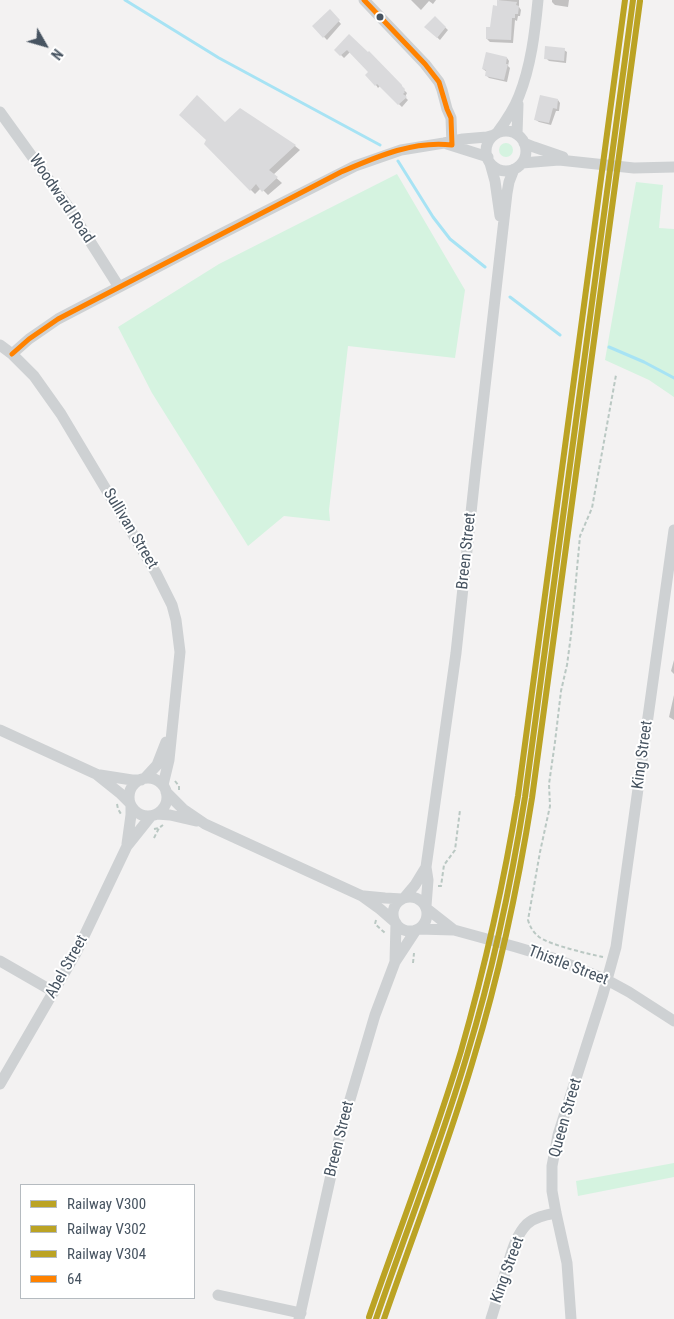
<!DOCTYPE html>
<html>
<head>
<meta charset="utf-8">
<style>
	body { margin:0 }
	#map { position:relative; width:674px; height:1319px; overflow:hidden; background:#f3f2f2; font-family:"Roboto Condensed",sans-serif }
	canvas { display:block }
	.legend { position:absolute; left:20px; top:1184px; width:175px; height:115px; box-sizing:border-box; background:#fff; border:1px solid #b5bbc0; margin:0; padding:6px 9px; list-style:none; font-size:15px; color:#475461 }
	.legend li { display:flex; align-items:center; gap:10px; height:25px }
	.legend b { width:25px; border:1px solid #b5bbc0 }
	.north { position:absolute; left:20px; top:20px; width:50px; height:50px; -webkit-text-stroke:4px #fff; paint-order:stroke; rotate:128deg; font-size:14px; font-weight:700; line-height:20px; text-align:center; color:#475461 }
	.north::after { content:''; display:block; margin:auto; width:18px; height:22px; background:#475461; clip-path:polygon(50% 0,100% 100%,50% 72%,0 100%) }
</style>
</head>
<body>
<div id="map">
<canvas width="674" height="1319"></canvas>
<ul class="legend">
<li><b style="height:6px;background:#bba324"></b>Railway V300</li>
<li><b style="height:6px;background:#bba324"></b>Railway V302</li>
<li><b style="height:6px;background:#bba324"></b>Railway V304</li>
<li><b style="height:6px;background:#ff8200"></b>64</li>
</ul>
<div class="north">N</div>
</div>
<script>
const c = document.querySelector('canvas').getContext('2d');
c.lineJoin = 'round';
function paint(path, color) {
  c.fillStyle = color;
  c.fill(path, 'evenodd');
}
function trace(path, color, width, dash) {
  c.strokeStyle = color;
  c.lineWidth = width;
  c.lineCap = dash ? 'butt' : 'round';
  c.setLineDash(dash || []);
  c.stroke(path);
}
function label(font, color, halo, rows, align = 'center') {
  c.font = font + ' "Roboto Condensed",sans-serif';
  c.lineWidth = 4;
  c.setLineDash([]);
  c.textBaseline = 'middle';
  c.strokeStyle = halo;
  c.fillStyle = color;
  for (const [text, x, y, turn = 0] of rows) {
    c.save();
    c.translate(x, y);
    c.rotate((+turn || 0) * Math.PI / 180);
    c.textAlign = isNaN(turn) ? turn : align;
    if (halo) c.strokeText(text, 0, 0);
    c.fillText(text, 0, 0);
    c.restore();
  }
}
paint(new Path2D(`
	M499 150a7 7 0 1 1 14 0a7 7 0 1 1-14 0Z
	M397,174L465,290L455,358L348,346L329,510L330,521L284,516L248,546L152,393L118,327L219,264Z
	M636,182L663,185L659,228L674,229V397L649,380L605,360Z
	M674,1163V1177L578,1196L576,1181Z`), '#d5f3e0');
paint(new Path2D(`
	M411,0H436L433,4L429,1L421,10Z
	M499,0H519V7L521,10L520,16H518L517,21L515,20L513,43L490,42L487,39L492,28Z
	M552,0H569L568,7L555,5L552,2Z
	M330,11L341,24L327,40L314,26Z
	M435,18L448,30L440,40L426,27Z
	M349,36L407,93L405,97L408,100L402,107L380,86L378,88L376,85L367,75L370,73L351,51L344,58L336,50Z
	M564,50L567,52L566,63L549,61L546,58Z
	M507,58L509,61L508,66L510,68L507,82L489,78L486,75L487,72L483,69Z
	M558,100L560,103L559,111H556L551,125L539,122L536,120Z
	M225,124L295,146L300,150L273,175L282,183L268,195L261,188L255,194L205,144Z
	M674,660V674L671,671Z
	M674,695V720L669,717Z`), '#0003');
trace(new Path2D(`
	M125,0L219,58L380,145
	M398,161L433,217L450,239L485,267
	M510,297L560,335
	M609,347L644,362L674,378`), '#a7e3f4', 3);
paint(new Path2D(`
	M497,0L517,2L516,5L519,6L518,14H515V18H512L511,40L486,39V27H490L493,5L497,6Z
	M330,9L340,20L323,38L312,26Z
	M435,16L446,27L437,38L424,27Z
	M349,34L368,52L369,51L402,85V86L405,89L404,91L405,92L403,94L407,97L398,105L377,84L375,86L365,75L368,72L347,50L340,56L334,50Z
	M545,46L565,48L564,61L544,59Z
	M486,52L507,57L506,64H508L504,80L485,76L486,70L482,69Z
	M197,95L225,122L240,108L296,145L269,170L278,177L262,192L256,184L250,191L204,144L206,140L179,115Z
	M540,95L558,99L557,109L553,108L549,123L534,120Z`), '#dadadc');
trace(new Path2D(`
	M175,781L179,786V790
	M117,804L118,809L121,814
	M154,829L159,828L163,825
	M154,838L159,828
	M438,886H441L444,865L455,850L460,810
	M376,920L375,924L385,933
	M603,957C589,954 550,945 539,937C533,932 530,927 528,920L540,852L550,806L549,784L555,742L561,691L567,665L571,635L580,536L592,508L616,375
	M413,963L414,953`), '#bac8c3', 2, [4, 2.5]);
trace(new Path2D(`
	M364,0L425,64L439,82L442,90L447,109L451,118L452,145
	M0,112L67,205L119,287
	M486 151a20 20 0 1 1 40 0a20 20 0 1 1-40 0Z
	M497,133C506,121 514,109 519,96C531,66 535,32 538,0
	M517,134L518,104
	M524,143L534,147L563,157
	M447,144L488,157
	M490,163L495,181L500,216
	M522,163L559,160L634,168L674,167
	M0,345L12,354L34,376L61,414L156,573L172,605L176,620L180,652L169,760L163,785
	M12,354L29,339L58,319L217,236L355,166L401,150L444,143L463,139L487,137L494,135
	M0,730L96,774L121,794L130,803
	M100,775L132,780H141
	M129 797a19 19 0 1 1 38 0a19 19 0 1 1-38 0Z
	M145,778L157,765L166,742
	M166,792L183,809L205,824L362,896L380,909L395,922
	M157,814L170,815L196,821
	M127,844L131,815V806
	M364,896L385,898L402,899
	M393 914a17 17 0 1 1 34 0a17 17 0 1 1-34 0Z
	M404,898L415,885L426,867
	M426,906L428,880L426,867L456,653L476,466L507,193L509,182L514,169
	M426,908L454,930
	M418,929L454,930L516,947L556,959L607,980L629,992L674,1021
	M0,961L54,992
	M395,962L396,923
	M0,1084L76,953L127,846L151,816
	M218,1295L301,1313
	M299,1319L341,1130L375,1015L395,962L416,930
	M491,1319C496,1303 501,1287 506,1270C511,1255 515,1236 527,1224C535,1217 546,1215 556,1213
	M571,1319L567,1263L556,1213L552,1191V1166L558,1135L603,994L616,947L674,530`), '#ced1d3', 11);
trace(new Path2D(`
	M12,354L29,339L58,319L341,172C376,157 414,140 452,145L451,118L447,109L439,82L425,64L364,0`), '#ff8200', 5);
trace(new Path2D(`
	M376,1319C406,1231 441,1144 467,1055C493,970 511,884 525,797L633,0`), '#bba324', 6);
trace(new Path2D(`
	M384,1319C414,1232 448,1146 474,1057C500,972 518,886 532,798L640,1`), '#bba324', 6);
trace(new Path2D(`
	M369,1317C400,1228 434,1141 461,1051C485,967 504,882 518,796L625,0`), '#bba324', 6);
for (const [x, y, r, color] of [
	[380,17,4.5,"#475461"]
]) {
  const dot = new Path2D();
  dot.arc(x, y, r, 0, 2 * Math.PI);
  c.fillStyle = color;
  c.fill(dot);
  trace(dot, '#fff', 2);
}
label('16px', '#475461', '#fff', [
	["Woodward Road",61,199,56],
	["Sullivan Street",130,529,59],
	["Breen Street",467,551,-84],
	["King Street",643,755,-82],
	["Thistle Street",568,966,21],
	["Abel Street",67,967,-61],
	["Queen Street",566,1118,-74],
	["Breen Street",340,1139,-76],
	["King Street",508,1270,-70]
]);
</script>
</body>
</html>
